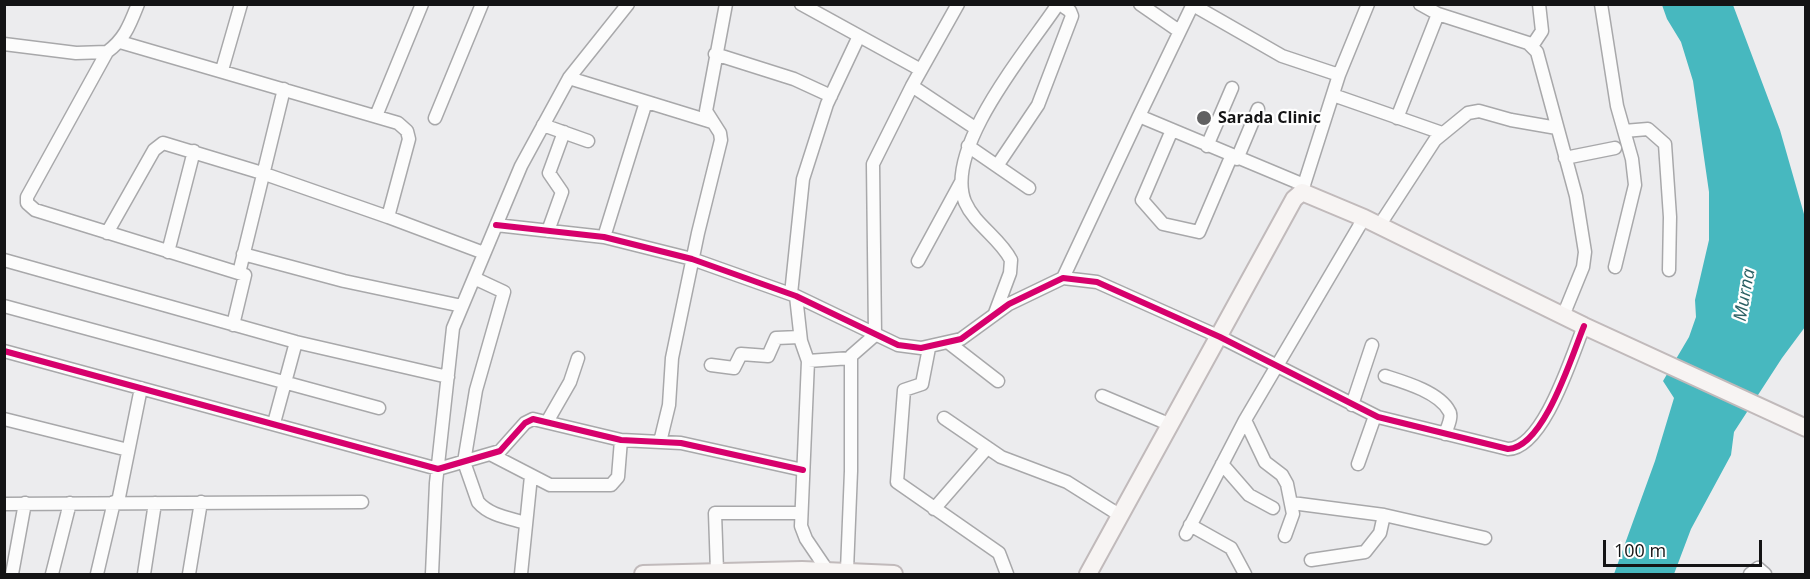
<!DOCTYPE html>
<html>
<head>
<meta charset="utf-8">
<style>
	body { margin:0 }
	#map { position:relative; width:1810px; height:579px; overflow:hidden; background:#ececee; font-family:"Open Sans",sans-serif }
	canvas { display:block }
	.frame { position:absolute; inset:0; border:6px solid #141415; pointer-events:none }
	.scale { position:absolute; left:1603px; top:540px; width:159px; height:27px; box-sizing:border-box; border:3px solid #141415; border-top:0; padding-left:8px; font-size:18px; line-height:21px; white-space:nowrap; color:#141415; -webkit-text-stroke:4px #fff; paint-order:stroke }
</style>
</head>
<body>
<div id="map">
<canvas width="1810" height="579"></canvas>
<div class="frame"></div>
<div class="scale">100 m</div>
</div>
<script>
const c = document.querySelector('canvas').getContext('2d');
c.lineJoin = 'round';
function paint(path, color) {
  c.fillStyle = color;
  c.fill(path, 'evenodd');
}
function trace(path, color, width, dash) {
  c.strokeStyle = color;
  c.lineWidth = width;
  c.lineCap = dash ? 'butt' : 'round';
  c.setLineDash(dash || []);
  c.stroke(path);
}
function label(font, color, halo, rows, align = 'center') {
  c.font = font + ' "Open Sans",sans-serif';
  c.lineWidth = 4.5;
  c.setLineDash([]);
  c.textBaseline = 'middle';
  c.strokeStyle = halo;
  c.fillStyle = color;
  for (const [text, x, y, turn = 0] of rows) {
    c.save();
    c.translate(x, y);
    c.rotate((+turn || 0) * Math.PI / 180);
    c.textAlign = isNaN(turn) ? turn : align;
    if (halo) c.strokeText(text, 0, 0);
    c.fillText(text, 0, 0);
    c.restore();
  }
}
paint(new Path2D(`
	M1662,5H1733L1780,130L1804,214L1805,327L1782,358L1734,432L1731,455L1691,529L1674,574H1614L1655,461L1674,398L1663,381L1689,337L1696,317L1695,300L1709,240V192L1693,81L1681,42L1667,19Z`), '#47b8bf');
const minor = new Path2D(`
	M138,4C130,24 125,39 107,52L27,197V203L35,210L245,275L233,325
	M801,4L921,70
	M958,4L912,86L975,128
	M1140,4L1179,31
	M1420,4L1438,14L1528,43L1537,52L1576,196L1585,252L1583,267L1563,316
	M1601,4L1617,106L1632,159L1635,185L1615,267
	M1193,5L1282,56L1339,75
	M4,44L76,53L107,52
	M1532,46L1542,31L1539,4
	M715,54L794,79L831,96
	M222,70L241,4
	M569,78L712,122
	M1333,95L1442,133
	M376,116L422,4
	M1139,116L1193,4
	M435,118L482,4
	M1397,118L1438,14
	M543,125L588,141
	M1172,130L1142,200L1163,224L1199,232L1231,157
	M1624,131L1648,129L1665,144L1670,217L1669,270
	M968,146L1029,188
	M1207,146L1232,88
	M1565,158L1615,148
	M1237,159L1258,109
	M997,166L1038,105L1072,16L1070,11L1060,4
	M1302,191L1339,75L1368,4
	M388,217L484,253
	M496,225L604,237L692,259L796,296L898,345L921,348L961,339L1009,304L1063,278L1097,282L1220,337L1378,417L1508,449C1544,448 1572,355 1584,326
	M1379,226L1435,140L1468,113L1479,111L1511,120L1557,128
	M548,231L562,192L549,173L564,132
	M107,233L154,150L163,143L262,173L388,217L409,139L407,131L398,123L120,42
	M604,237L646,102
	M168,252L194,151
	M243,254L344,281L462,306
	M4,260L296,342L448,377
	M918,261L961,182
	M239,273L284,89
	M474,278L504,292L476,390L464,462L478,502C490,516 510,518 526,523
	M1063,278L1139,116L1304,185
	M791,294L803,179L827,104L859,36
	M796,296L801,341L808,361L801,526L806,539L827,570
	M4,306L379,408
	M995,313L1010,273L1011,260C1000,238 975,225 965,202C943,148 1029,48 1058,4
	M949,343L998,381
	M929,348L922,384L904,390L897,482L999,553L1007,574
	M4,351L438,469L500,451L525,423L533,419L621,440L681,443L803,470
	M808,361L851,358
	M711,365L734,368L741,354L768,356L776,338L800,337
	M1385,376C1404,382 1439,392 1449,411C1453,416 1447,428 1445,434
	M1102,396L1171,425
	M1352,405L1372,345
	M944,418L1001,457L1067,482L1121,516
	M4,419L128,450
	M1245,420L1265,462L1282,475L1287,484L1293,514L1285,536
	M547,422L570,382L578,358
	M274,423L296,342
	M660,442L669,405L672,358L698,233L721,140L720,133L706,111L726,4
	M492,455L550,485H611L618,477L621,440
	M1222,464L1249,495L1273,508
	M1358,464L1375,416
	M118,502L141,388
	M1292,503L1384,515L1485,538
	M4,504L362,502
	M934,509L987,448
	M1190,525L1231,548L1245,574
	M1186,534L1245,420L1364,218
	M1311,560L1365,552L1380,533L1384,515
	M847,570L851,471V356L875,335L873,164L912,86
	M717,571L715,513H801
	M12,574L25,503
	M52,574L70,503
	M97,574L114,502
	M144,574L155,503
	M189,574L201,502
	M432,574L436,483L453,328L521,166L569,78L628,4
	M521,574L531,476
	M1750,574L1758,568L1765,574`);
const major = new Path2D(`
	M643,574L802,570L894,574
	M1088,574L1294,199L1302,192L1364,218L1584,326L1806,428`);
trace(minor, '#a8a8aa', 15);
trace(major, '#c1babb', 20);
trace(minor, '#fcfcfc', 12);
trace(major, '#f7f4f3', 16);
trace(new Path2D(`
	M496,225L604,237L692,259L796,296L898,345L921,348L961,339L1009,304L1063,278L1097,282L1220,337L1378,417L1508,449C1544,448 1572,355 1584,326
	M4,351L438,469L500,451L525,423L533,419L621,440L681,443L803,470`), '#d6006c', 6);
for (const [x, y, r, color] of [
	[1204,118,8,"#606061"]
]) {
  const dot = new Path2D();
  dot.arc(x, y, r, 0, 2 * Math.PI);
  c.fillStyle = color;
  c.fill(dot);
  trace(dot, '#fff', 2);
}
label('bold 16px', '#141415', '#fff', [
	["Sarada Clinic",1218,118]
], 'left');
label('italic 18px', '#2c6165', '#fff', [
	["Murna",1745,295,-80]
]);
</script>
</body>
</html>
